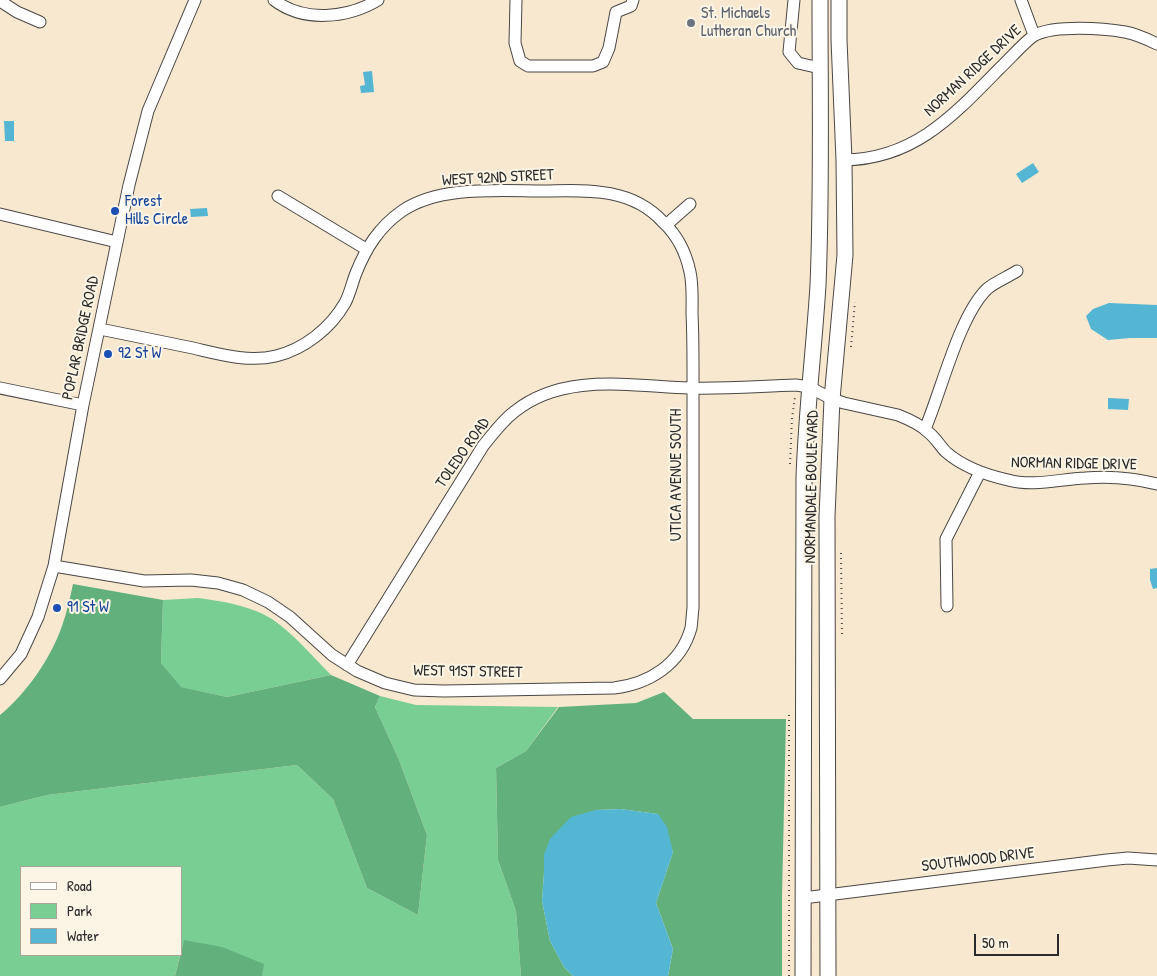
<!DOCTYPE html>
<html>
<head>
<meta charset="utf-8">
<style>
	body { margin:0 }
	#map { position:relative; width:1157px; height:976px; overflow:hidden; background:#f8e8d0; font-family:"Patrick Hand",sans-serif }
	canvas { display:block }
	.legend { position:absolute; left:20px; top:866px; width:162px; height:90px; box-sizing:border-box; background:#fcf5e5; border:1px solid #a8a49b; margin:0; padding:6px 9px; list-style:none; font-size:15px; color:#2b2b2b }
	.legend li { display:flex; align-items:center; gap:10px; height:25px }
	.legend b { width:25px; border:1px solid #a8a49b }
	.scale { position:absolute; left:974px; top:934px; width:85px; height:22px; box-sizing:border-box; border:2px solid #2b2b2b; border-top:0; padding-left:6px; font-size:15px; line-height:18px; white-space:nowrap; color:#2b2b2b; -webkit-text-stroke:4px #fcf5e5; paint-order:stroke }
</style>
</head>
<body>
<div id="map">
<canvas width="1157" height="976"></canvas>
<ul class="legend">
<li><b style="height:6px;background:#fff"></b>Road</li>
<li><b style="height:14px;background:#78ce93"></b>Park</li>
<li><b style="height:14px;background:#54b6d2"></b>Water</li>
</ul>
<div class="scale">50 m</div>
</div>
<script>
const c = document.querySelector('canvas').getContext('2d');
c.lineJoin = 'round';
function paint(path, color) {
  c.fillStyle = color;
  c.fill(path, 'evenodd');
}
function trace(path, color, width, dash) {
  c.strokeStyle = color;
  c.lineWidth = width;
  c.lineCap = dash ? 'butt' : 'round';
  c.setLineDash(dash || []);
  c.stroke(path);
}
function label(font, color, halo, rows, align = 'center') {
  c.font = font + ' "Patrick Hand",sans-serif';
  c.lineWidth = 4;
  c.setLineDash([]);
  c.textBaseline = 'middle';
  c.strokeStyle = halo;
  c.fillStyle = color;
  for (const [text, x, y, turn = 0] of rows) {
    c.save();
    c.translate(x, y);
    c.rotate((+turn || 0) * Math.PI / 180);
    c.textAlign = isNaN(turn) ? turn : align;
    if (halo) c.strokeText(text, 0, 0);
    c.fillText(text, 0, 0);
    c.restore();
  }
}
paint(new Path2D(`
	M198,598C221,601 252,606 272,619C294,634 312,656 331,675L227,697L180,687L161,663L163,600Z
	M380,696L416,705L558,707L526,751L496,768L498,860L516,911L521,976H262L263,964L184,941L181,951V867H21V955H180L175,976H0V807L47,795L297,765L333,799L367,888L418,915L427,835L399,760L375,707Z`), '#78ce93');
paint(new Path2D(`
	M73,584L163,600L161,663L181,687L227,697L331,675L380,696L375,707L399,760L427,835L418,915L367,888L333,799L297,765L47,795L0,807V715C26,694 51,658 62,626C67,612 70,598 73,584Z
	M664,692L693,719H786L782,897V976H668L673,949L656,903L673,852L658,814L620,809L596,810L544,855V873L542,901L550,941L564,967L573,976H521L516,911L498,860L496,768L526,751L559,707L636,703Z
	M184,940L222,947L264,964L262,976H175Z`), '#62b17d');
paint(new Path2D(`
	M372,71L374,92L361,93L360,86L365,85L363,72Z
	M4,121H14V141H5Z
	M1033,163L1039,172L1022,183L1016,174Z
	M207,208L208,216L191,217L190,209Z
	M1109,303L1157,305V338H1130L1108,340L1091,329L1086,316L1093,309Z
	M1108,398L1129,399L1128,410L1108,409Z
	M1157,568V588L1153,589L1150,580V569Z
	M620,809L658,814L667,827L673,852L656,903L673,949L668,976H573L564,967L550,941L542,901L544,873V855L550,839L571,817L596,810Z`), '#54b6d2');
const minor = new Path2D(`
	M274,0C304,23 348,18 378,0
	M516,0L515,43L520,61L528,66H593L603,62L609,48L616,12L631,6L633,0
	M794,0L789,52L798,63L820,68
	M1021,0L1034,35
	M0,1L17,12L40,22
	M844,160C914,159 953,116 999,69C1008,61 1026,40 1035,35C1055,25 1103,28 1125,32C1136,34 1147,39 1157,44
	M278,196L366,249
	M0,214L117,242
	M666,225L690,204
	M0,388L83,405
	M925,429C941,392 959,316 987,289C995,282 1008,277 1017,271
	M54,566L144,581L191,580L218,583L243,590L268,602L290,617L332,655L357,671L385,683L414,690L444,691L614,688C649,684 681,664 691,628C692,622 692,615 693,608C693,529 693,450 693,372C693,352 693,333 692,314C692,300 693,285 690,272C686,253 677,235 663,222C632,188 588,190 546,191C501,191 440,185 402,211C379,227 366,248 356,273C352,283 350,294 345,303C330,329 304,349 276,356C246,363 216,353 188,347C158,341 129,335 100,329
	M947,606L946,539L980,472
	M347,665L483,446C493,434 502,421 514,412C563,372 631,386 690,388C725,389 761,386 796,385L809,387L832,399L844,403L898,415C908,419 920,424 928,432C935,437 940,446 946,452C963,467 986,475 1008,480C1033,487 1060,479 1085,478C1109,476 1134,478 1157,484
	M0,679L21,654L38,617L54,566L83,405L129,185L148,111L195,0
	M803,898L1107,860L1128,858L1157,860`);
const major = new Path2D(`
	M803,976L804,478C806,414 814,350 818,285C822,190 820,95 820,0
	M828,976L827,516L832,399L845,255L844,160L839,40V0`);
trace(minor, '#4a4744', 13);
trace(major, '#4a4744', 17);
trace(new Path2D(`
	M851,347L855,302
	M790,464L792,418L795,397
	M841,553L842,636
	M789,976V714`), '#4a4744', 2, [1, 4]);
trace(minor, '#fff', 11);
trace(major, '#fff', 15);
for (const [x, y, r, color] of [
	[691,23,5,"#6b7280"],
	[115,211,5,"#1a4fb4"],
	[108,354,5,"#1a4fb4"],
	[57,608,5,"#1a4fb4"]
]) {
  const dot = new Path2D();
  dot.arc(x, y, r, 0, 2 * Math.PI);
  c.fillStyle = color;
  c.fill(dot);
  trace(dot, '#fcf5e5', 2);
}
label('16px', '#5b616d', '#fcf5e5', [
	["St. Michaels",701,14],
	["Lutheran Church",701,32]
], 'left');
label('16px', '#2b2b2b', '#fcf5e5', [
	["NORMAN RIDGE DRIVE",973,71,-43],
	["WEST 92ND STREET",498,178,-3],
	["POPLAR BRIDGE ROAD",81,338,-78],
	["TOLEDO ROAD",463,453,-55],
	["NORMAN RIDGE DRIVE",1074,464,1],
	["UTICA AVENUE SOUTH",677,475,-90],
	["NORMANDALE BOULEVARD",812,487,-89],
	["WEST 91ST STREET",468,672,1],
	["SOUTHWOOD DRIVE",978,860,-7]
]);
label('16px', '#164399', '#fcf5e5', [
	["Forest",125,202],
	["Hills Circle",125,220],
	["92 St W",118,354],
	["91 St W",67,608]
], 'left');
</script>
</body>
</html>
